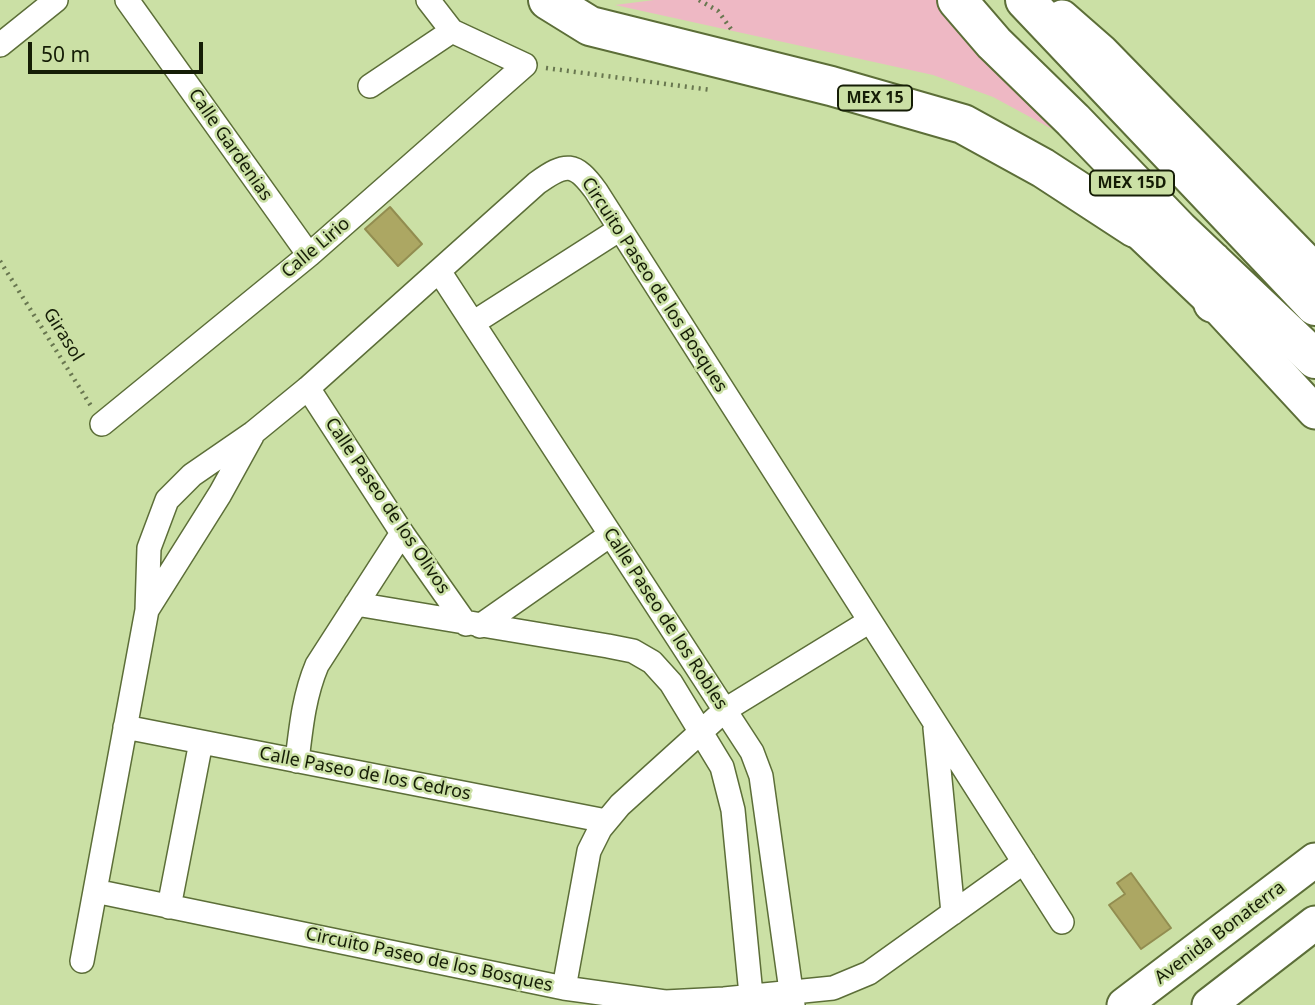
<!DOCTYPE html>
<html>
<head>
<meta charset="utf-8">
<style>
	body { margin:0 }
	#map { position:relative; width:1315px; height:1005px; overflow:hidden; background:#cbe0a5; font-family:"Noto Sans",sans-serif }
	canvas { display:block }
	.scale { position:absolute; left:28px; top:42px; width:175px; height:32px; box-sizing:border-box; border:4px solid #151d06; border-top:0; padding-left:9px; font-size:21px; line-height:24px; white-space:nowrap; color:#151d06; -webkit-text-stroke:5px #cbe0a5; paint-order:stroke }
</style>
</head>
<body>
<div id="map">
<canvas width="1315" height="1005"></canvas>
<div class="scale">50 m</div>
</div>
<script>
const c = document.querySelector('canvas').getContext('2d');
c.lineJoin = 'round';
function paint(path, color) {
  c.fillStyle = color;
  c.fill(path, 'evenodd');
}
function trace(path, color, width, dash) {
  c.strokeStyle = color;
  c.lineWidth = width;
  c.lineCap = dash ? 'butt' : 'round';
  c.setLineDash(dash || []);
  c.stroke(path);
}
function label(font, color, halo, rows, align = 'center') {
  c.font = font + ' "Noto Sans",sans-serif';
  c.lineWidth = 5;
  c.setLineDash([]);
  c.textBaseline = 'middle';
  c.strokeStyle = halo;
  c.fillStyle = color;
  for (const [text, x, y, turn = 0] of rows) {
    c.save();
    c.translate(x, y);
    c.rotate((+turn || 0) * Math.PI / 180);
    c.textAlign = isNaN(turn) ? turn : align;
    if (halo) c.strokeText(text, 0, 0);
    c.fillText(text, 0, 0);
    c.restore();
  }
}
paint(new Path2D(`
	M654,0H946L1091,150L993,97L933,75L615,5Z`), '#eeb8c4');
const building = new Path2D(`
	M390,207L422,244L398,266L365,229Z
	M1131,873L1171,928L1141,949L1109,905L1125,894L1117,883Z`);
paint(building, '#aca763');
trace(building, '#928d50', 2);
const street = new Path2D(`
	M127,0L309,255
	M0,45L56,0
	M370,86L452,31
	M439,271L752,752L761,776L793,1005
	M473,323L620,229
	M308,388L402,533L466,624
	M102,424L309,255L525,65L452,31L428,0
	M356,604L608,646L633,651L652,662L671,683L722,767L733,810L752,1005
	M147,610L220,494L252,436
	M480,626L610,535
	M125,727L606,821
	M935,728L953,913
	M297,761C301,727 304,696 317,665L402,533
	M95,891L564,988L665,1002L724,999L833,988L869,973L1024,862
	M169,907L201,742
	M82,961L147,610L149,548L167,500L192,475L253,433L308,388L537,183C566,162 575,162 596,191L1062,922
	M564,988L589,851L600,829L620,805L725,710L870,621`);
const secondary = new Path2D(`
	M1062,17L1102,52L1315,270
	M1135,228L1216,305L1315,412
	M1124,1005L1315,860
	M1209,1005L1315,923`);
const highway = new Path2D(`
	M548,0L590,26L831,86L963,124L1043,168L1135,228L1179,230
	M957,0L994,43L1073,120L1179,230L1315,359
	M1025,0L1315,306
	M1212,261L1213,303`);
trace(street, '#5c6e38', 26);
trace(secondary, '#5c6e38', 37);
trace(highway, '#5c6e38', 42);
trace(new Path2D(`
	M699,0L718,11L731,29
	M546,68L711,90
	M0,261L91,406`), '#697750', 4.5, [2, 5]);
trace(street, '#fff', 23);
trace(secondary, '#fff', 33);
trace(highway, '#fff', 38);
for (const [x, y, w] of [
	[875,98,74],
	[1132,183,84]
]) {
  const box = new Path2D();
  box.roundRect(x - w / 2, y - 12.5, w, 25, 5);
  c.fillStyle = '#cbe0a5';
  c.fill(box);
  trace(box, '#151d06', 2);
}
label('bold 16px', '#151d06', null, [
	["MEX 15",875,98],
	["MEX 15D",1132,183]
]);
label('18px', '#151d06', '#cbe0a5', [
	["Calle Gardenias",230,145,55],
	["Calle Lirio",316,248,-40],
	["Circuito Paseo de los Bosques",654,285,57],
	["Girasol",63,335,58],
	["Calle Paseo de los Olivos",387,506,56],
	["Calle Paseo de los Robles",665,619,57],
	["Calle Paseo de los Cedros",365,774,11],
	["Avenida Bonaterra",1220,933,-37],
	["Circuito Paseo de los Bosques",429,960,12]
]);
</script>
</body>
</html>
